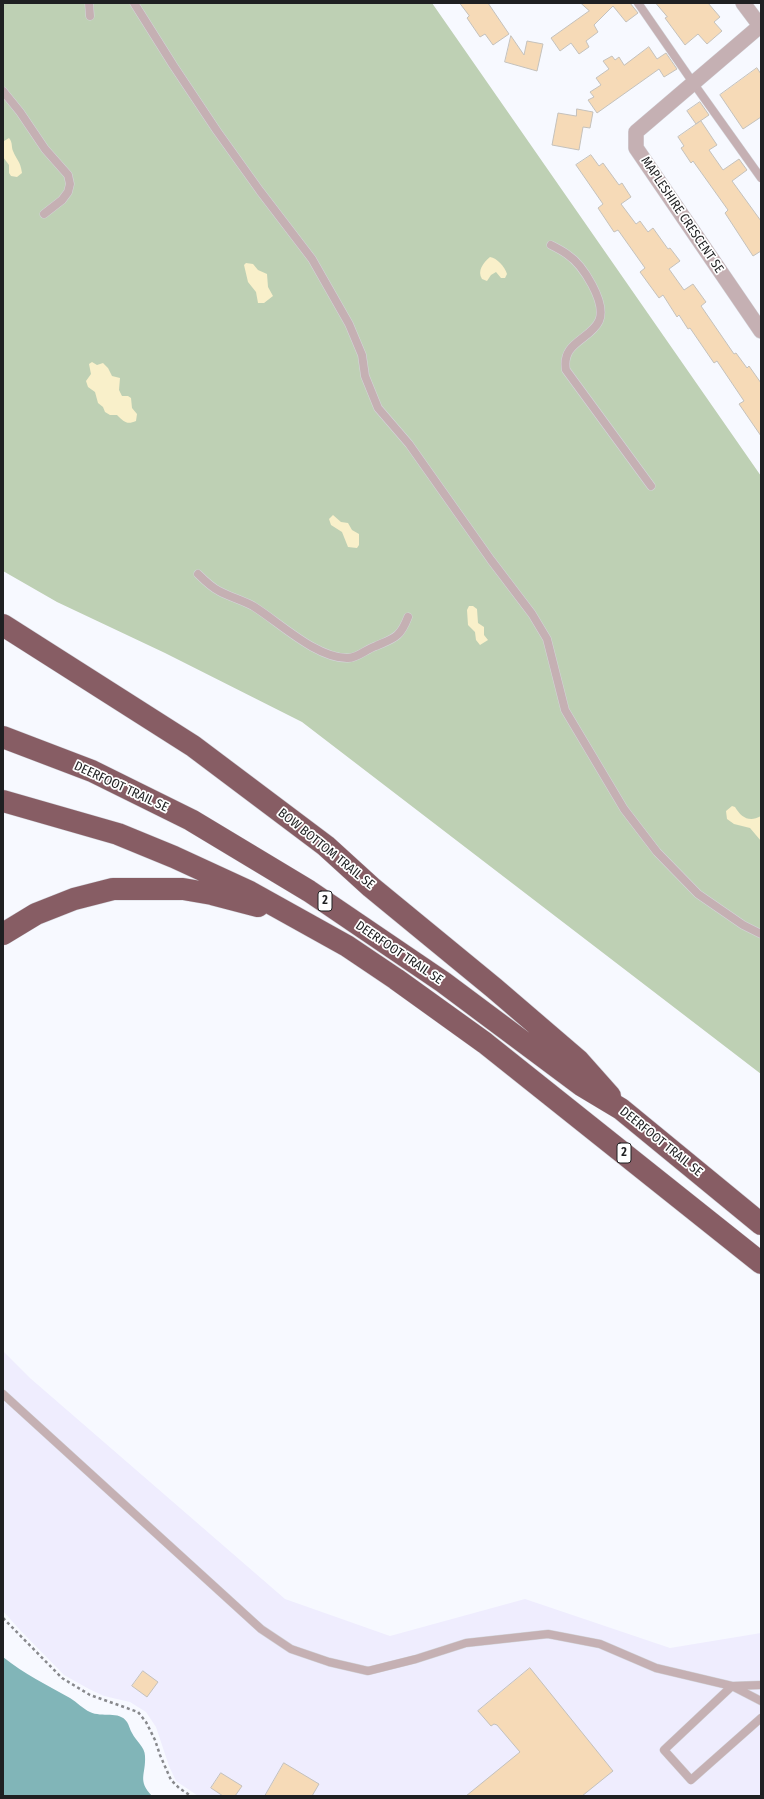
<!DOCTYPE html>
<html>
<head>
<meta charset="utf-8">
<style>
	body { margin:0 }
	#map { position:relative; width:764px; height:1799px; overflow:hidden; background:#f7f9ff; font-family:"Fira Sans Condensed",sans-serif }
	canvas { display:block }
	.frame { position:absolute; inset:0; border:4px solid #1f2022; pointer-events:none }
</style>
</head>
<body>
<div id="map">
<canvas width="764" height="1799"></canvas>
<div class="frame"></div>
</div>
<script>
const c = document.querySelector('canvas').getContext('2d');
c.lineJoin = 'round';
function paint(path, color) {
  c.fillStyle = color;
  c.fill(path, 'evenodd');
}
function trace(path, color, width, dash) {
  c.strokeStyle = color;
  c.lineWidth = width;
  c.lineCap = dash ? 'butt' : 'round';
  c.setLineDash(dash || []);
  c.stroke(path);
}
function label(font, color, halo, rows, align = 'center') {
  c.font = font + ' "Fira Sans Condensed",sans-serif';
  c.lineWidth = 3.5;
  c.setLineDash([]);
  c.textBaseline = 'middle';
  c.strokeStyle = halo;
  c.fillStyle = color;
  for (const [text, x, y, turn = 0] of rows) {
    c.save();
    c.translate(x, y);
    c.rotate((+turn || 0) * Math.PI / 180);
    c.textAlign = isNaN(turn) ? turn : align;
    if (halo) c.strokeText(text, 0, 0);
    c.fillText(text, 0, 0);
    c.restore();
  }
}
paint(new Path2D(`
	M3,1351L30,1378L285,1599L390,1636L525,1599L670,1648L761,1633V1796H198L176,1781L169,1766L156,1727L146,1712L130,1702L104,1696L89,1689L64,1675L19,1629L3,1611Z`), '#efedfe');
paint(new Path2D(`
	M3,3H432L761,476V1074L302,722L165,653L57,602L3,571Z`), '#bed0b4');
paint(new Path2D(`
	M9,138C13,143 11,146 13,151C17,161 20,160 22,173L17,177L11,176L9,173V165L3,157L4,141Z
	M490,257C497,258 505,267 507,274L505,278H501L496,272L491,275L487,281L482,279C477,271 483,263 490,257Z
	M246,263L253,264L258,270L267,274L268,287L273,296L264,303H258L256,292L248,282L244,265Z
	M92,362L97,365L103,363L108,368L112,376L120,378L119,390L122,396H128L131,398L132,408L137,414L136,421C127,425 124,422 117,415H110L105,412L103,407L98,403L95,392L88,387L86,381L91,374L89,364Z
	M333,515L341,522L348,523L352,530L359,534V545L357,548L348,547L342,532L331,525L329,519Z
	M469,606H473L477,609L478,623L484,627V635L488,640L480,645L476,640L475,632L468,625L467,610Z
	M732,806L735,807C741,817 749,823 761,816V841L750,828L734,824L727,819L726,811Z`), '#f9f0ca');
paint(new Path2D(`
	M3,1657C24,1674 47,1685 70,1698C77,1702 83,1709 90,1712C102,1718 119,1710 127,1722C129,1725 130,1730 132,1733C136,1741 145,1747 145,1756C146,1775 137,1780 152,1796H3Z`), '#81b5b8');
const building = new Path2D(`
	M460,3H488L509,34L493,45L485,34L480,37L467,18L469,16Z
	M581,3H630L638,13L626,22L613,6L594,25L598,32L586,41L589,47L579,54L571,43L560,51L551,38L589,11Z
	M656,3H708L720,17L714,22L722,31L707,44L698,34L685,45L665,18L667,17Z
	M511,36L524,55L527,41L543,44L537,71L505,62Z
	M649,47L657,59L666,53L677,69L664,77L659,69L597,113L588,100L594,97L590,92L601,85L596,78L609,69L603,61L612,56L615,60L619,57L624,65Z
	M757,68L761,74V117L743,129L720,95Z
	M700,102L709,115L696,124L687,111Z
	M577,109L593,112L590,128L583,127L579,150L552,145L558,113L576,116Z
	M701,121L717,145L709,150L723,170L739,159L747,170L732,181L761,221V251L753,256L725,213L728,210L693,161L691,163L681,148L684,146L678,137Z
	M591,155L599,166L603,163L619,185L622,183L631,197L621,204L636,224L640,221L648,232L653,228L668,249L670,248L680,261L669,269L684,290L693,284L706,302L701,306L734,354L736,353L747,368L749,366L761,383V436L739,404L744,401L717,361L714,363L690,328L688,329L679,315L677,317L663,295L659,298L640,272L645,268L618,230L614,232L598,208L603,204L576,165Z
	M530,1668L613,1771L582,1796H466L520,1752L497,1725L494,1724L491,1726L478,1711Z
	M143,1671L158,1682L147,1697L132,1686Z
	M284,1763L319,1784L312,1796H265Z
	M221,1773L242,1786L235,1796H223L211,1788Z`);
paint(building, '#f6dab7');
trace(building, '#c4c1bc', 1);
const service = new Path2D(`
	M89,3L90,16
	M134,3L173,65L217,131L260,191L312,259L349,324L362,355L365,376L378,408L409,444L491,560L532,614L547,639L565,710L624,809L657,852L698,894L743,925L761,934
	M638,3L694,84L761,178
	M3,91L20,112L45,149L68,175L70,184L68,192L62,200L44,214
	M551,245C557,248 563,251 568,255C583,265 607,303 599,321C590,340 561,342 566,370L651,486
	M198,574C204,580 211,587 219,591C230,597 242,600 253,606C279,622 317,659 348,658C358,658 366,649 376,646C394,638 400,638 408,617
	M3,1394L261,1629L291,1649L329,1662L368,1671L416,1659L466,1643L548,1634L600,1644L656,1668L732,1686L761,1701
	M761,1685L732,1686L664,1750L691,1780L761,1718`);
const minor = new Path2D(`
	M743,3L761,27
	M760,26L636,132V148L761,331`);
const motorway = new Path2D(`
	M3,625L193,746L326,846L371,887L494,988L578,1060L610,1096
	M3,737L92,771L191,820L309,891L443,982L581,1085L621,1109L761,1224
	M3,801L118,834L174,857L250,892L347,946L396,979L485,1043L761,1263
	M3,934L36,914L74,899L113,889H183L212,894L258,906`);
trace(service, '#d4d6dc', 9);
trace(minor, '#d4d6dc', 16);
trace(motorway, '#d4d6dc', 23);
trace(new Path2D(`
	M3,1618L62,1678L90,1695L138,1712L146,1722L155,1740L160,1755L171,1780L179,1788L191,1796`), '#87888c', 2.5, [3, 3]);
trace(service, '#c5b0b3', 8);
trace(minor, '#c5b0b3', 15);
trace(motorway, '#875d64', 22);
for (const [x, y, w] of [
	[325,901,14],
	[624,1153,14]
]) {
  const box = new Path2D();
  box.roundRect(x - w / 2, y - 10, w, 20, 3);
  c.fillStyle = '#fff';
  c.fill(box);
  trace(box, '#1f2022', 1);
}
label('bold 12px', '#1f2022', null, [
	["2",325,901],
	["2",624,1153]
]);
label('13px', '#1f2022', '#fff', [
	["MAPLESHIRE CRESCENT SE",682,215,56],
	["DEERFOOT TRAIL SE",121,787,25],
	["BOW BOTTOM TRAIL SE",326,849,39],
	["DEERFOOT TRAIL SE",399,953,34],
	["DEERFOOT TRAIL SE",661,1142,39]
]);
</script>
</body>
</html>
